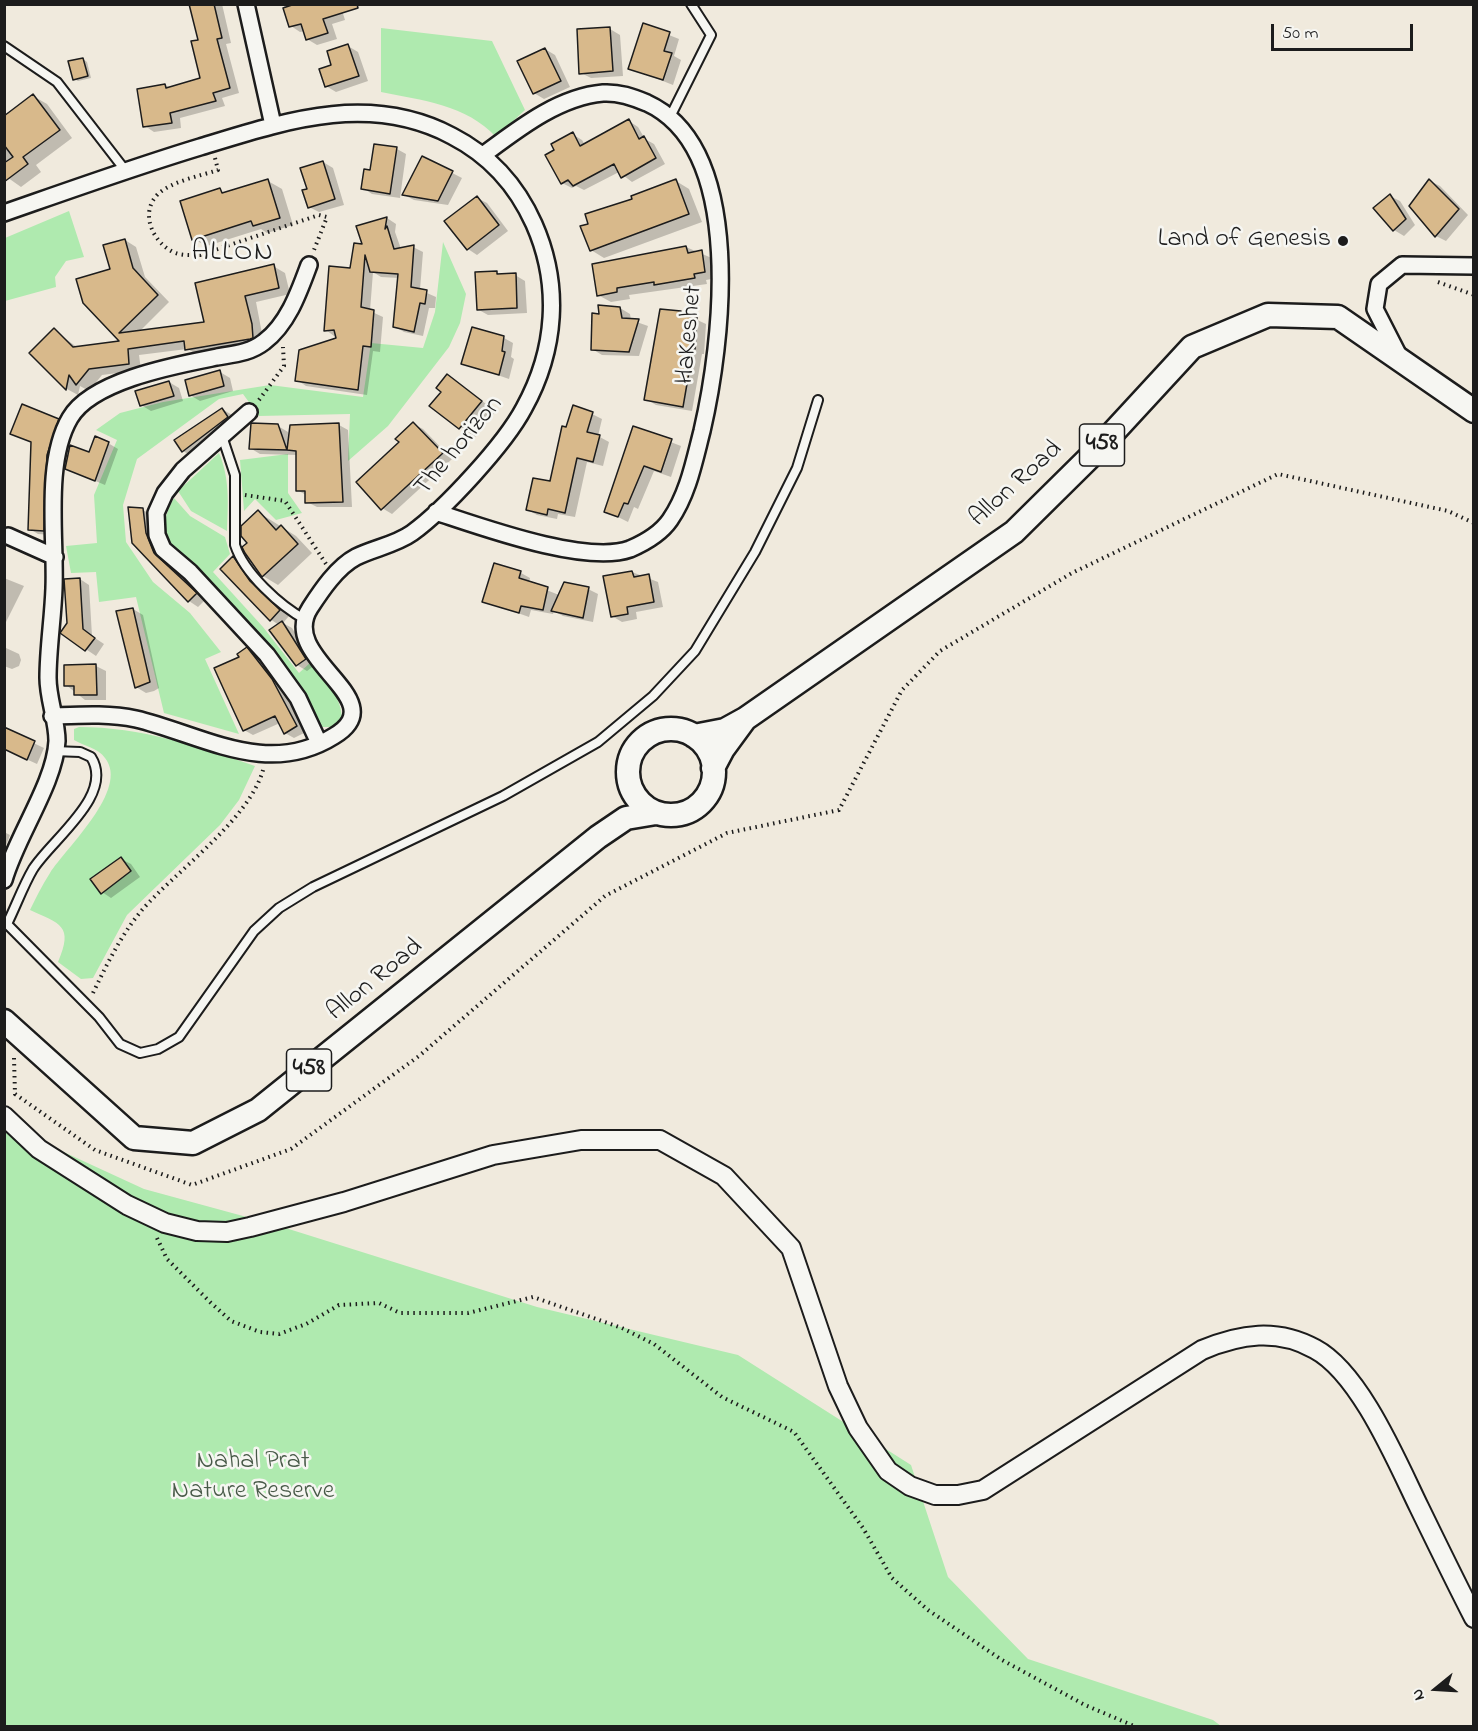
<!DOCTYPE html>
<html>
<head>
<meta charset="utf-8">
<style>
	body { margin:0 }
	#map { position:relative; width:1478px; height:1731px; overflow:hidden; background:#f0eadd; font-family:"Indie Flower",sans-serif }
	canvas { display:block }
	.frame { position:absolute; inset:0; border:6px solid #1c1c1c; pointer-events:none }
	.north { position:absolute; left:1406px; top:1659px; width:60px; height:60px; -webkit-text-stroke:4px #f6f6f2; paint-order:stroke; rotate:252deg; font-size:16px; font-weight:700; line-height:24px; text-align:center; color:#1c1c1c }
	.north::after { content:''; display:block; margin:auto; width:21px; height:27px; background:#1c1c1c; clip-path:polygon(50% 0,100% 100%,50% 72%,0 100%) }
	.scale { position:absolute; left:1271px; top:24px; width:142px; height:27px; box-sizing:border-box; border:3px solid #1c1c1c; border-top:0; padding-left:8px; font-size:18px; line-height:21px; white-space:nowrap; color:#1c1c1c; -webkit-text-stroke:4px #f6f6f2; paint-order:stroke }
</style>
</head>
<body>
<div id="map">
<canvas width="1478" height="1731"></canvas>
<div class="frame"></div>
<div class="north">N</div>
<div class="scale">50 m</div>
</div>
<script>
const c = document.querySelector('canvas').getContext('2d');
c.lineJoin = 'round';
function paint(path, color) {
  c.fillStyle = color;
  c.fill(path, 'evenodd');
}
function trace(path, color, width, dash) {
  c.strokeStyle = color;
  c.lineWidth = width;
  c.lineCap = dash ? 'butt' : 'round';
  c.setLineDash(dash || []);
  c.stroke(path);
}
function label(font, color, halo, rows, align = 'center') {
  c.font = font + ' "Indie Flower",sans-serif';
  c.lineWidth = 5;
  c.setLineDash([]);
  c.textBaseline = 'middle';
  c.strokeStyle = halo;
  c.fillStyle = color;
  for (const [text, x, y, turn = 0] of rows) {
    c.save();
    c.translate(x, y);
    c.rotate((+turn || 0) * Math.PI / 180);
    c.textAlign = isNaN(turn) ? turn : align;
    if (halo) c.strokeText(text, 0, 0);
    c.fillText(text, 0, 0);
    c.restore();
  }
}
paint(new Path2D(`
	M381,28L492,41L525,110L496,137C467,105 421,100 381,92Z
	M69,211L84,257L66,261L55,277L56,287L5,301V238Z
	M443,242L466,294L460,323L449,347L388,426L348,461L350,414L259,416L243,394L219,399L137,459L123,505L126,542L153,582L190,613L221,652L205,659L239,734L164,713L136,597L99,602L96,572L71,573L66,546L97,543L94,495L117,440L96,430L120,413L163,402L270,385L363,397L371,343L423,348L435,312Z
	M219,453C230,479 228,503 227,531L191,511L178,491Z
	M288,454V493L302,513L276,520L255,499L244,511L240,460Z
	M174,498L190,516L225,537L230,554L213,572L263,627L299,673L311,662C325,681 342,696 342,720L335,727H322L292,678L260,636L168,545C163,527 164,515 174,498Z
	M79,727C141,727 197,746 255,766L239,800L220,825L127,915L93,978L81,979L58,962C74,925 60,924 30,910C36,898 42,885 50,873C66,848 130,789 105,758C98,748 84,746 74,740V729Z
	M5,1125L144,1189L276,1225L537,1307L738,1355L911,1465L948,1577L1028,1659L1213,1720L1221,1726H5Z`), '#afeaaf');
paint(new Path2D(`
	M190,4H222L231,43L226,44L239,93L222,98L225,106L180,118L181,128L154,132L145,126L165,85L170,88L202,80L200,41Z
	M283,4H340L345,20L332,24L337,39L317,45L307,39L305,31L300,32L291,26Z
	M644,25L679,39L674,56L681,60L673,85L630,68Z
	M610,29L620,35L623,76L591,78L581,73Z
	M348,46L358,52L368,81L336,92L326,86Z
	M545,49L555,55L570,87L544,99L534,93Z
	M83,59L87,62L91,78L78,81L74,79Z
	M33,96L47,104L72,138L36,165L41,172L21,187L4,175V115Z
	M629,121L638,127L645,139L654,144L665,164L632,182L619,172L584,190L576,186L572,188L562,183L556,150L572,134L582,140L585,145Z
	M397,149L406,154L400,198L372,194L363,188Z
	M423,158L462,178L448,205L414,200L404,195Z
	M323,162L333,168L344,205L319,212L309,207V190Z
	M268,181L282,189L293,225L267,233L261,229L207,246L193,239L220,190L226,194Z
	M676,181L689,189L702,222L604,258L591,250L634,200Z
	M1430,181L1440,186L1468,215L1446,241L1436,236L1411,205Z
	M1390,196L1400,201L1415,225L1404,236L1394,230Z
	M477,198L487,203L508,231L477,255L468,249Z
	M387,218L396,224L395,232L401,249L413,247L423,252L420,290L436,297L435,308H429L423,336L404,332L394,326L399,278L381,277L373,272L370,311L383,317L380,352L373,351L367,395L306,386L297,380L338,339L326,330L364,245L358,227Z
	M125,240L136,247L145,277L169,302L139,332L206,323L273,266L285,273L290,294L256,302L264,344L199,355L187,349L139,355L141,370L102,375L89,391L80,386L78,395L67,389L31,353L54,330L78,348L122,342L84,302L112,270Z
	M686,247L714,259L717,278L706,280L707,284L629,295L630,299L611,302L598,295Z
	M515,275L525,281L527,313L488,315L479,310Z
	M620,308L630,314L631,320L648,326L639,356L602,355L592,349L601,315Z
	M680,312L706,324L704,354H702L692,411L656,405L646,399Z
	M504,338L513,343L511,357L514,359L509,379L463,363Z
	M220,372L230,378L233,391L200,401L190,395Z
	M447,376L496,411L475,437L432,406L443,391Z
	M169,382L179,388L183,401L151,411L141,405Z
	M222,409L232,415L237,423L193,457L183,451Z
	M592,414L602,419L598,436L609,442L603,466L587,462L575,517L558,514L557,519L537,515L528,510L551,483Z
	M58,420L67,425L52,535L38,534L30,529L33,443Z
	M413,424L423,429L452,459L392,514L382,508L401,442Z
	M339,425L348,430L352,507H317L307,502L306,495L297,490V455L260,454L250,448L278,426L288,432L290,439Z
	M634,428L681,446L671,477L654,471L638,509L634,507L628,522L606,511Z
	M108,443L118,449L105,485L67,469Z
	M143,510L153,516L155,540L164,560L205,600L198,607L189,601L133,541Z
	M258,512L296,536L312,553L278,585L263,576L244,547L249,543Z
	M234,558L243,564L260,589L289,616L283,623L292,628L315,665L307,671L297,665L271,630L279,625L270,619Z
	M495,565L521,573L530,578L529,583L559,595L588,589L598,594L593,622L563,616L554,611L553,614L531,610L529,617L484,601Z
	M632,572L658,582L663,607L636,612L637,619L622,622L612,616Z
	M4,578L24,586L4,626Z
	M80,579L89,585L92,636L104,644L96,656L62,633L69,623Z
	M133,609L143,615L159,688L154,691L146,693L136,687Z
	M6,648L19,654L21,660L19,666L12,669L4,666Z
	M247,649L256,654L286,696L306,732L294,738L285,733L280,723L253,735L244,730L241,657Z
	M96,666L106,671V700H85L66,685Z
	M4,729L44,748L37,764L4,749Z
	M4,832L10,835L5,848H4Z
	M121,859L131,864L140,877L111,898L102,892Z`), '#0003');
const building = new Path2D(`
	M189,4H214L222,38L217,39L230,88L213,93L216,101L170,113L172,123L143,127L137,89L165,84L166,88L200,78L191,41L198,40Z
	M295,4H357L358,8L323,19L328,33L306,40L301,24L289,27L283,8Z
	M643,23L670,32L664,51L672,53L663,80L628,69Z
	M610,27L613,71L579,74L577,29Z
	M348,44L359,76L325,87L319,69L331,65L327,51Z
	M545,48L561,81L533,94L517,61Z
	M83,58L88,76L73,80L68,61Z
	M33,94L60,130L23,157L28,164L4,182V163L13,157L4,145V116Z
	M629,119L639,139L644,136L656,158L621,178L614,164L573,186L568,180L561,184L545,155L554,150L551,144L573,132L580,146Z
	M374,144L397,147L390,194L361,189L364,169L370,170Z
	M422,156L453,171L438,201L402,195Z
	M323,161L335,199L308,208L302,190L307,189L300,168Z
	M268,179L280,218L253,226L251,221L192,240L180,201L220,188L222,193Z
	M676,179L689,214L590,251L580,226L588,224L585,214L632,199L631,196Z
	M1429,179L1459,209L1435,237L1409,206Z
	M1390,194L1406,219L1393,231L1373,208Z
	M477,196L499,225L467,250L444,221Z
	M387,217L385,229L387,226L394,249L414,245L411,287L427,290L425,304L420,303L414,332L393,327L398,274L370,272L365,255L361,307L374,310L371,347L363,346L358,390L295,381L299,350L336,338L334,330L324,331L329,266L350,268L354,243L362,244L356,226Z
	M125,239L133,268L158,295L119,333L204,322L195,283L274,264L279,288L245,296L252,324L253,338L250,339L185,350L184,341L128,349L129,364L89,369L76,385L69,375L66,390L29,353L54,328L73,347L119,341L83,303L76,279L110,269L103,245Z
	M686,246L688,253L702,250L705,272L694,274L695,278L654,285V282L617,288V292L597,296L592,264Z
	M497,271V274L516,273L517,308L477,310L475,272Z
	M598,305L620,307L622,318L639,319L629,352L591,350L592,313L599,314Z
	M660,309L681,311V316L697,317L695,349H693L683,407L644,400Z
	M472,327L504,336L502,351L505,352L499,375L461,364Z
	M220,370L224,386L189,396L185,380Z
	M447,374L482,401L459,429L429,406L441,392L436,388Z
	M169,381L174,396L140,406L135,391Z
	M22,404L59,419L47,455L44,531L28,530L31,442L10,434Z
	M573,405L593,412L587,432L600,435L593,462L577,458L565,513L548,509L547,515L526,510L533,478L550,481L562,426L566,427Z
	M222,408L228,417L182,452L174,440Z
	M413,422L443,453L381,510L356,482L399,442L395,439Z
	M251,423L278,424L287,450L249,449Z
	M339,423L343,502L305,503V491H296V451L287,450L290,425Z
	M633,426L672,439L661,472L644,466L628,504L624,503L618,517L604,512Z
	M95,436L109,442L95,481L65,469L70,445L89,452Z
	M128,507L143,508L146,533L154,553L197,593L188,602L132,543Z
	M258,510L276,530L281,525L298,544L262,577L245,553L242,547L247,543L241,536V526Z
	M233,556L250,581L280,610L270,621L220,569Z
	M494,563L521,571L519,578L548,587L543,610L521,606L519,613L482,602Z
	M632,571L634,577L649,574L654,602L627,607L628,614L611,617L603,576Z
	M80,578L83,629L95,638L85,651L60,633L67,623L64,579Z
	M564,582L589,587L583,618L551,611Z
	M133,608L150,682L135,688L116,611Z
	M282,621L306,659L296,666L269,630Z
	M247,647L272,679L297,726L284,734L275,716L243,731L224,690L214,668L239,657L237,654Z
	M96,664L97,695H74V686H64V665Z
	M4,727L35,741L27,760L4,749Z
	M121,857L131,871L101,894L90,879Z`);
paint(building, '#d8b98b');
trace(building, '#1c1c1c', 1.5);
const service = new Path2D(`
	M4,46L57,82L125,170
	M670,117L711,35L691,4
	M222,436L235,475V545C244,573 280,606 306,620
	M4,921L99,1017L120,1044L140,1053L158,1049L179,1037L254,931L279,908L313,887L503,796L598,742L653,696L695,651L755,552L797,468L818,400
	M7,924C16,906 23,886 33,869C52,839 115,795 91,757L80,752L54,751`);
const minor = new Path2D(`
	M246,4L273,125
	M4,213C70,190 134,167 200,147C285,121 369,92 452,136C489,155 517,186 534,224C561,285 556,350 524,408C505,444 445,509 412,533C395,545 374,548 356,557C337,567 321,591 310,608C277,659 396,699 334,736C267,778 203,735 136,719C109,713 80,715 52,716
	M1399,356L1375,309L1379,284L1402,265L1474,266
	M249,412L183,470L165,493L156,513L157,535L163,549L190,572L267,655L298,698L319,743
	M436,512C482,527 586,565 630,549C644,543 661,533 670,520C688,494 694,462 702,431C722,345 747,149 647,103C633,97 619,92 603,93C558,97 518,129 483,155
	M8,536L55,557
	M4,880C16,837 55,783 57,741C57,720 48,699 48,678C48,648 53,618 54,588C56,538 44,462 70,418C92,380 177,365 217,357C234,354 250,353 264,342C288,324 299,292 309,265`);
const tertiary = new Path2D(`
	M4,1116L39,1149L127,1205L165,1223L197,1231L227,1232L250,1227L344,1202L493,1155L581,1140H660L724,1176L791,1248L838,1386L858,1428L888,1471L910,1486L935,1495H958L983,1490L1202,1350C1240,1334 1277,1328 1315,1349C1360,1373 1397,1462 1419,1507C1437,1544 1455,1581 1474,1618`);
const primary = new Path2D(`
	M745,719L1014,532L1097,450L1192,347L1268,315L1338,317L1474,411
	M628 772a43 43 0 1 1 86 0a43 43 0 1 1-86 0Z
	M694,736L725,730L745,719L723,749L713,768
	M4,1021L134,1138L193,1143L258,1110L598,837L626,818L656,813`);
trace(service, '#1c1c1c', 12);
trace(minor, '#1c1c1c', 20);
trace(tertiary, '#1c1c1c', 22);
trace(primary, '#1c1c1c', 27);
trace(new Path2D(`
	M215,158L218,170C200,176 172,181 158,194C139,213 153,242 173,252C182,256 191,255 200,255L319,215L327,217L314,250
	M1438,282L1474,295
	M259,400L284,366L283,347
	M245,495L285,501L326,564
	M93,993C107,964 121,935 142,910C176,871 249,820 263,770
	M14,1058L15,1094L95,1150L192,1185L291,1149L419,1056L605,896L727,833L839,810L902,690L940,651L1072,573L1278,474L1448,511L1474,523
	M157,1238L167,1259L210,1302L231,1321L260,1332L279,1334L306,1324L339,1305L379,1303L400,1313H468L533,1297L622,1328L654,1344L722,1397L794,1432L863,1528L892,1578L928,1610L1002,1660L1085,1705L1134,1726`), '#1c1c1c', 4, [1.5, 4.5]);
trace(service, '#f6f6f2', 8);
trace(minor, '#f6f6f2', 15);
trace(tertiary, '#f6f6f2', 18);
trace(primary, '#f6f6f2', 22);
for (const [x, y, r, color] of [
	[1343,241,6,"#1c1c1c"]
]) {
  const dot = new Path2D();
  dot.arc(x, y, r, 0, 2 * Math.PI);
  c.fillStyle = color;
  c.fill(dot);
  trace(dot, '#f6f6f2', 2);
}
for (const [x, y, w] of [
	[1102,445,45],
	[309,1070,45]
]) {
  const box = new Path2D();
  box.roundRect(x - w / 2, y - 21, w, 42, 4.5);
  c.fillStyle = '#f6f6f2';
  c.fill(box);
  trace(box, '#1c1c1c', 1.5);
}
label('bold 24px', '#1c1c1c', null, [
	["458",1102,445],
	["458",309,1070]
]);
label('26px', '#1c1c1c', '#f6f6f2', [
	["Land of Genesis",1331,241]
], 'right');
label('26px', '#1c1c1c', '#f6f6f2', [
	["HaKeshet",691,335,-85],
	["The horizon",460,447,-50],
	["Allon Road",1017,485,-42],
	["Allon Road",376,981,-39]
]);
label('26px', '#485a48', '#f6f6f2', [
	["Nahal Prat",253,1463],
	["Nature Reserve",253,1493]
]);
c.letterSpacing = '1.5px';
label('28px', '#1c1c1c', '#f6f6f2', [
	["ALLON",233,254]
]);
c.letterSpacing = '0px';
</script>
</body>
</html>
